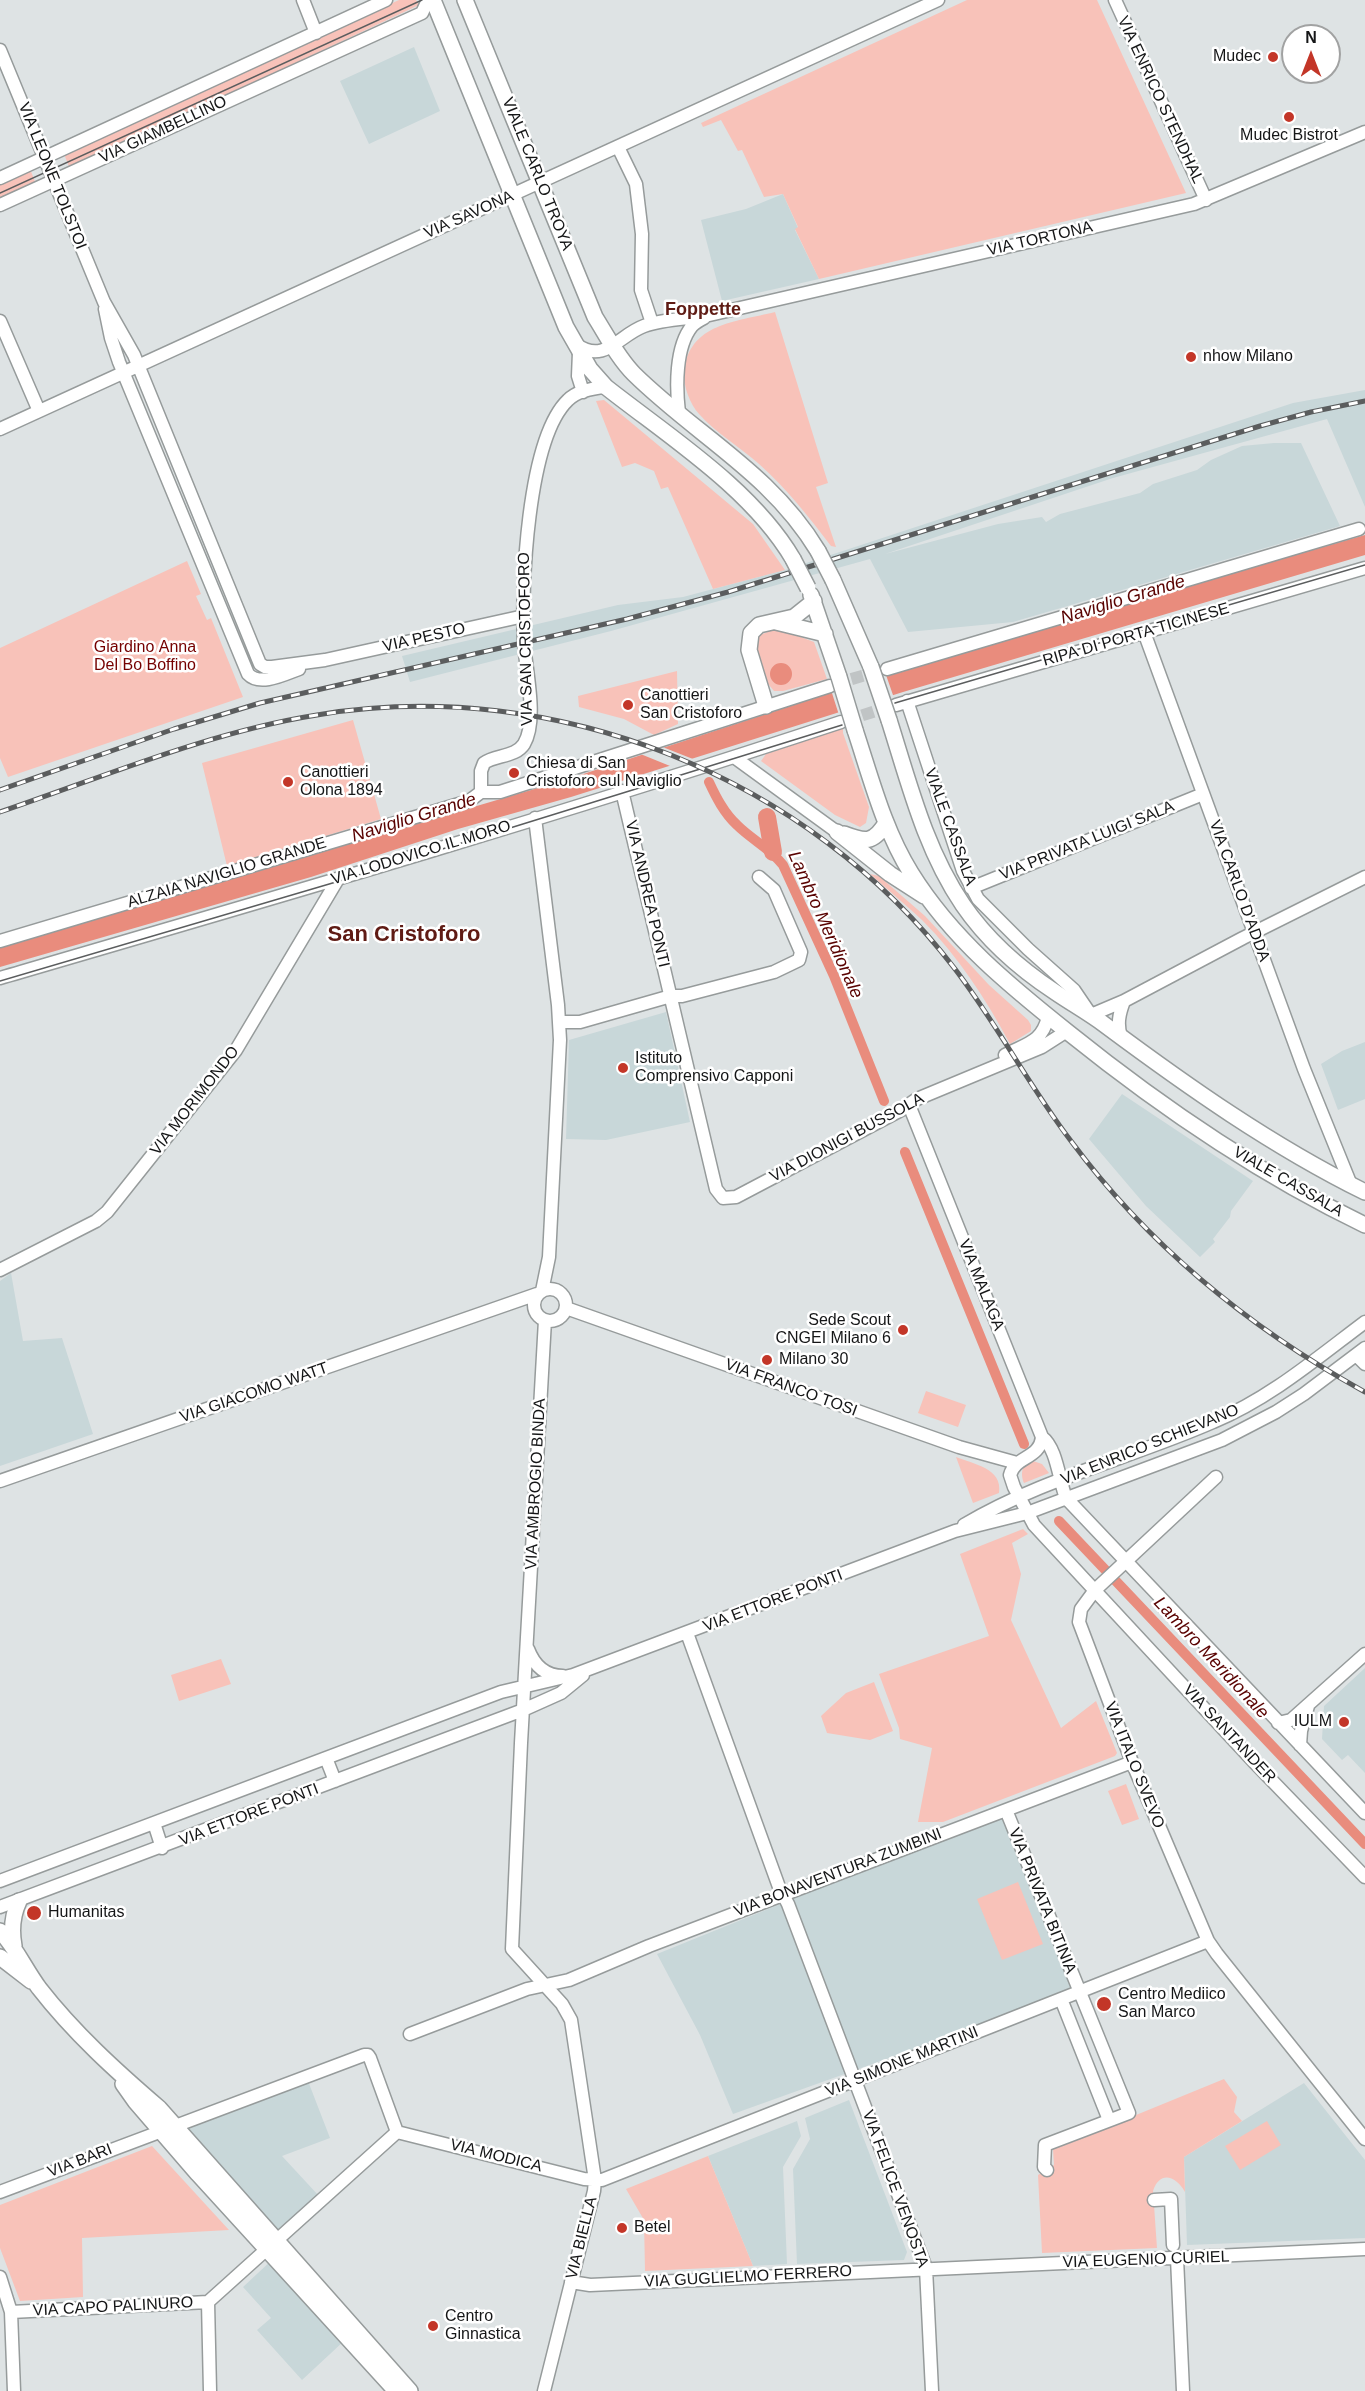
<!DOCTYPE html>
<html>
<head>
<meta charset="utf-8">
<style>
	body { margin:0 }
	#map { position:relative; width:1365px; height:2391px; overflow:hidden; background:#dee3e4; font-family:Arial,sans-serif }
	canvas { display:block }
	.north { position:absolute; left:1281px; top:24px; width:60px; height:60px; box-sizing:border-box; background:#fff; border:2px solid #a1a2a2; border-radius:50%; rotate:0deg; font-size:16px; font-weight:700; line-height:24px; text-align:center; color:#151617 }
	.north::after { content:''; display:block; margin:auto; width:21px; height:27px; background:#c33628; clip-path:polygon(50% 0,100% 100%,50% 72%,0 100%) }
</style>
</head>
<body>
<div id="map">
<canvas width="1365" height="2391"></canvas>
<div class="north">N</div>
</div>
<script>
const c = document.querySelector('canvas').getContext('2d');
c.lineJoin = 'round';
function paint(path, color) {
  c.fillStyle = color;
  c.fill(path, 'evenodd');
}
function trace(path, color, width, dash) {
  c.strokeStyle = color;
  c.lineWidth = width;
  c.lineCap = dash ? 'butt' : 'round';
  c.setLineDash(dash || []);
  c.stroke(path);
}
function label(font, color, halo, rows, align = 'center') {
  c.font = font + ' Arial,sans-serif';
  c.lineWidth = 5;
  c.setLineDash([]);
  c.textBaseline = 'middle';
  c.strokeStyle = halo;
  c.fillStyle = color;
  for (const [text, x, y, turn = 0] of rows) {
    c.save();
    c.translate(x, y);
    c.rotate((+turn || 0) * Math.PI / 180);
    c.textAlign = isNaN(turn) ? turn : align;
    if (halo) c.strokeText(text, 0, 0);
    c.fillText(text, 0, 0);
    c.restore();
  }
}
paint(new Path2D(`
	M414,47L440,111L369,144L340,81Z
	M783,194L798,228L795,230L819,279L722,301L701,220L746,209Z
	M1365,390V507L1327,419L1113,478L885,554L998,524L1042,517L1046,522L1060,514L1140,493L1153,484L1197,470L1211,460L1242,446L1274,443H1301L1340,526L1013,622L908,632L870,559L611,631L410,682L402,656L618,605L683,597L785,570L1293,403Z
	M666,1012L690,1122L606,1140L566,1139L569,1040Z
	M1365,1042V1099L1338,1110L1321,1064L1342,1051Z
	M1122,1094L1253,1181L1231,1211L1230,1217L1213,1239L1215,1242L1200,1257L1146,1206L1089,1139Z
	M11,1273L23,1341L62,1338L93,1434L0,1466V1281Z
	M1365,1668V1773L1348,1755L1342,1760L1322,1739L1324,1706Z
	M1003,1814L1073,1992L733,2114L700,2035L657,1954Z
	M308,2081L330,2138L282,2156L319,2196L277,2232L180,2127Z
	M1304,2083L1365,2160V2238L1187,2245L1184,2157Z
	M849,2100L907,2252L904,2260L797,2264L793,2169L810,2139L805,2118Z
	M797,2121L801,2136L783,2167L787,2264L753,2266L708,2156Z
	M273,2259L344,2341L302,2380L257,2330L271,2318L243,2287Z`), '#c8d7d9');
paint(new Path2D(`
	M399,0H416L419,5L70,169L64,154Z
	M967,0H1097L1186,193L819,279L795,229L798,227L783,194L764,197L742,150L738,151L721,120L703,127L701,123Z
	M30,169L36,184L0,200V183Z
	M775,312L828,483L816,487L836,547L831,546C809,517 787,489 759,464C740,447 716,433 699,414C690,404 683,386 684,372C689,323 736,322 775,312Z
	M604,400L753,524L785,570L713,589L668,487L661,489L654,471L635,463L622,467L596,401Z
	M187,561L201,594L196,596L207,620L211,618L243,697L8,777L0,758V648Z
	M770,631H785L814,642L827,679L783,691H774L764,679L755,643L760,635Z
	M677,671L678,724L654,735L624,719L579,707L578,696Z
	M353,720L381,819L227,866L202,763Z
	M843,728V733L869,807L866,823L860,827L835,815L761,761L766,754Z
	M870,874L879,876L925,916L989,985L1028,1020L1031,1025V1031L1010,1044C986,999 958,956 922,920C905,904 887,889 870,874Z
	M926,1391L966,1405L958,1427L918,1413Z
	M956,1457C973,1464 1003,1468 999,1493L973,1503Z
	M1033,1461L1042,1464L1049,1473L1024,1483C1020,1473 1022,1463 1033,1461Z
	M1023,1529L1028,1534L1012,1543L1021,1574L1011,1620L1061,1728L1096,1701L1117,1753L1115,1756L943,1822H918L932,1748L900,1739L899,1728L879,1674L989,1636L960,1554Z
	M221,1659L231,1684L179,1701L171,1675Z
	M874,1682L893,1731L870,1740L827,1733L821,1716L846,1693Z
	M1126,1784L1139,1819L1122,1825L1108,1791Z
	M1018,1882L1043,1944L1002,1960L977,1899Z
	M1224,2079L1237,2097L1234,2112L1242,2121L1184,2157L1185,2192C1176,2176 1160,2170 1153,2191L1157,2248L1042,2253L1038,2175L1054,2165L1053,2149Z
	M1267,2121L1281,2145L1240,2170L1225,2146Z
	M152,2146L229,2230L82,2238L83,2297L20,2301L0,2248V2205Z
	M708,2156L753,2266L645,2271L644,2220L626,2189Z`), '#f8c2b9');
paint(new Path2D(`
	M1365,535V555L903,692L571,797L458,829L311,877L0,967V944L127,909L565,780L955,652Z
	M770 674a11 11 0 1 1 22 0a11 11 0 1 1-22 0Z`), '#e98c7d');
paint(new Path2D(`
	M885,672L894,698L839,715L831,690Z
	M660,746L698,761L675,768L638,753Z`), '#dee3e4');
trace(new Path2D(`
	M709,782C716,797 724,813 737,825C752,840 770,848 783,865L834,976L884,1101
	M905,1152L1024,1444
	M1059,1521L1365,1844`), '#e98c7d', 10);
trace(new Path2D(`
	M767,817L773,852`), '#e98c7d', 18);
trace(new Path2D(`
	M834,684L880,671
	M845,721L891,706`), '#c0c4c5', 12, [12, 6]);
const minor = new Path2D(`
	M303,0L316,33
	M1115,0L1206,200
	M0,50L104,302L134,355L260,664L265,667H272L325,660L524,616
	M618,147L636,184L642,234L641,290L652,323
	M0,178L386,0
	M0,205L422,13L428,0
	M105,309L111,338L119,362L248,674C260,687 285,674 299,669
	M0,321L39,411
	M577,345C605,364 619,335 644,326C663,319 686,319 705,316L1194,204L1365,132
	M579,352L578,376L583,392
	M679,413C676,388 675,347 692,326C695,323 700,320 704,318
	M0,429L938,0
	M1144,632L1304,1069L1351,1185
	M887,669L1359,529
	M907,701L963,871L978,899L1028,949L1074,990L1091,1015L1124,1001L1243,938L1365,877
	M896,705L1365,568
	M734,757L837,832
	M622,791L716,1189L723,1198L736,1197L901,1110L917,1099L1042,1047L1067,1031
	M481,792V771L484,763C495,755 516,757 524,744C538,721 526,670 524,644C521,589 527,439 568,400C577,391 593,388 606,387
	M535,818L558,1005L560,1040L549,1257L542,1291
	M971,888L1203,794
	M0,941L469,801L481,792H500L830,686
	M0,978C281,896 563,814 841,722
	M559,1022H580L671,996H682L774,972L799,960L801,952L774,890L759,877
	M1121,1037C1117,1024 1119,1014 1124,1001
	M1005,1055C1028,1043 1042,1042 1048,1017
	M909,1105L1042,1437C1057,1448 1059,1481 1066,1498L1365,1813
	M0,1270L96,1221L107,1212L236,1050L338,879
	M534 1305a16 16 0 1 1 32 0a16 16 0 1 1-32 0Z
	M566,1308L959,1447L1017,1463
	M1356,1355L1365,1364
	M1042,1437C1040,1459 1015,1456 1010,1475L1014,1487L1034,1525L1254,1762L1365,1877
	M1216,1477L1095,1590L1081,1609L1079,1622L1132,1762L1208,1941L1217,1954L1365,2139
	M0,1481L537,1294
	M964,1525C1041,1479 1131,1458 1213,1422C1269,1399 1317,1358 1365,1322
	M687,1633L779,1887L788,1904L926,2268L932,2391
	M528,1649C534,1665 545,1676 563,1676
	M1278,1723L1291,1720L1365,1654
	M1300,1745L1301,1731L1308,1706
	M326,1758L335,1781
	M1006,1810L1129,2113L1045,2145L1044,2167L1047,2170
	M154,1823L162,1848
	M0,1881L501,1692L573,1675L955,1531L1027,1513L1222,1440L1276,1412L1304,1394L1365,1348
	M0,1907L523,1710L561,1693L583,1675
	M1061,1999L1109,2120
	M410,2034L527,1989L569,1980L649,1946L1132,1762
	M397,2132L584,2179L602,2180L1208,1941
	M0,2192L364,2055H368L370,2058L397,2132
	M1154,2200L1171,2199L1173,2245
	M1177,2258L1183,2391
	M0,2277L11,2312L14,2391
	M571,2282L590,2285L1365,2249
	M208,2302L210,2391
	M11,2312L208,2302L397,2132
	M544,2391L594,2191L595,2180L571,2020L562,2004L512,1949L521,1743L545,1320`);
const major = new Path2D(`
	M433,0L566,327L590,369L606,387C668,436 752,489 793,559
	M465,0L595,317C607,336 618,358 634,374C697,436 771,473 818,551
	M833,580L871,667
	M811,595L839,677
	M776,622L825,634
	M766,706L749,650L751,633L759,625L794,617L814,601
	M889,720C909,783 925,849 963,905C987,940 1020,969 1055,992C1071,1003 1089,1013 1105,1025C1187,1086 1272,1146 1365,1192
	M855,730C871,778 884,830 911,873C952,939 1010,986 1069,1033C1161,1107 1259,1174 1365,1225
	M837,832L890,874L924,896
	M844,834C865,842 873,844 886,823
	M0,1931C16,1948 25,1969 39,1988C74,2033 116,2071 159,2108L410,2391
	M14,1946C11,1930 12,1916 19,1901
	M0,1957L31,1981
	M123,2084L135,2101L198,2174L396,2391`);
trace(minor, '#969b9b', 15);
trace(major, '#969b9b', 18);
trace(minor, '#fff', 12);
trace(major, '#fff', 15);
trace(new Path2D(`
	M0,193L422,0
	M895,703L1365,565
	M0,981L336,882L842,725`), '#5b5d5e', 1.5);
const rail = new Path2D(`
	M0,790L174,729L260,703L627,619L728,592L1260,426L1311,412L1365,401
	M0,812C103,777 209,732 317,715C556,675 809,777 955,969C997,1024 1029,1086 1071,1141C1149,1246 1251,1329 1365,1392`);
trace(rail, '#5b5d5e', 5);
trace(rail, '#fff', 3, [9]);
const majorBridge = new Path2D(`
	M818,551L833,580
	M793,559L808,588
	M871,667L889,720
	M839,677L855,730`);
trace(majorBridge, '#969b9b', 18, []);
trace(majorBridge, '#fff', 15);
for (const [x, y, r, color] of [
	[1273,57,6,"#c33628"],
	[1289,117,6,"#c33628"],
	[1191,357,6,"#c33628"],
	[628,705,6,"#c33628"],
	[514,773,6,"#c33628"],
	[288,782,6,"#c33628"],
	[623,1068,6,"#c33628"],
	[903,1330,6,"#c33628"],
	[767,1360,6,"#c33628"],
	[1344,1722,6,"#c33628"],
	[34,1913,8,"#c33628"],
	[1104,2004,8,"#c33628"],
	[622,2228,6,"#c33628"],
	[433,2326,6,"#c33628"]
]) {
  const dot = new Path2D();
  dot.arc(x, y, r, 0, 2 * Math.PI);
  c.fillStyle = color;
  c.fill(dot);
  trace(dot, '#fff', 2);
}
label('16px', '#151617', '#fff', [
	["Mudec",1261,57,"right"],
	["Mudec Bistrot",1289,136,"center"],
	["nhow Milano",1203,357],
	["Canottieri",640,696],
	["San Cristoforo",640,714],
	["Chiesa di San",526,764],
	["Cristoforo sul Naviglio",526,782],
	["Canottieri",300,773],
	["Olona 1894",300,791],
	["Istituto",635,1059],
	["Comprensivo Capponi",635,1077],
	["Sede Scout",891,1321,"right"],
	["CNGEI Milano 6",891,1339,"right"],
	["Milano 30",779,1360],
	["IULM",1332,1722,"right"],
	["Humanitas",48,1913],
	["Centro Mediico",1118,1995],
	["San Marco",1118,2013],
	["Betel",634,2228],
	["Centro",445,2317],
	["Ginnastica",445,2335]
], 'left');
label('16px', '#151617', '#fff', [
	["VIA ENRICO STENDHAL",1160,100,65],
	["VIA GIAMBELLINO",163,130,-25],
	["VIALE CARLO TROYA",537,174,68],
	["VIA LEONE TOLSTOI",52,176,68],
	["VIA SAVONA",469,215,-24],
	["VIA TORTONA",1040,239,-13],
	["RIPA DI PORTA TICINESE",1136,635,-16],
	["VIA PESTO",424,638,-13],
	["VIA SAN CRISTOFORO",526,639,-91],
	["VIALE CASSALA",950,827,70],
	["VIA PRIVATA LUIGI SALA",1087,841,-22],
	["VIA LODOVICO IL MORO",421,853,-17],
	["ALZAIA NAVIGLIO GRANDE",227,873,-17],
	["VIA CARLO D'ADDA",1239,891,70],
	["VIA ANDREA PONTI",647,894,77],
	["VIA MORIMONDO",195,1101,-52],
	["VIA DIONIGI BUSSOLA",847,1138,-28],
	["VIALE CASSALA",1288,1182,30],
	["VIA MALAGA",981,1285,68],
	["VIA FRANCO TOSI",791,1388,20],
	["VIA GIACOMO WATT",254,1393,-19],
	["VIA ENRICO SCHIEVANO",1150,1445,-22],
	["VIA AMBROGIO BINDA",536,1484,-87],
	["VIA ETTORE PONTI",773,1601,-21],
	["VIA SANTANDER",1229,1734,47],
	["VIA ITALO SVEVO",1134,1765,68],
	["VIA ETTORE PONTI",249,1815,-21],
	["VIA BONAVENTURA ZUMBINI",838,1873,-21],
	["VIA PRIVATA BITINIA",1042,1901,68],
	["VIA SIMONE MARTINI",902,2062,-22],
	["VIA MODICA",496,2156,14],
	["VIA BARI",80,2161,-21],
	["VIA FELICE VENOSTA",895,2189,70],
	["VIA BIELLA",582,2238,-76],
	["VIA EUGENIO CURIEL",1146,2260,-2],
	["VIA GUGLIELMO FERRERO",748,2277,-3],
	["VIA CAPO PALINURO",113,2307,-3]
]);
label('16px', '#750000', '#fff', [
	["Giardino Anna",145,648],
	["Del Bo Boffino",145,666]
]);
label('bold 18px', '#5f1b14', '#fff', [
	["Foppette",703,310]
]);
label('italic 18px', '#590201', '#fff', [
	["Naviglio Grande",1123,600,-17],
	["Naviglio Grande",414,818,-17],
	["Lambro Meridionale",825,925,66],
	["Lambro Meridionale",1211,1658,47]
]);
label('bold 22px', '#5f1b14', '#fff', [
	["San Cristoforo",404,935]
]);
</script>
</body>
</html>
